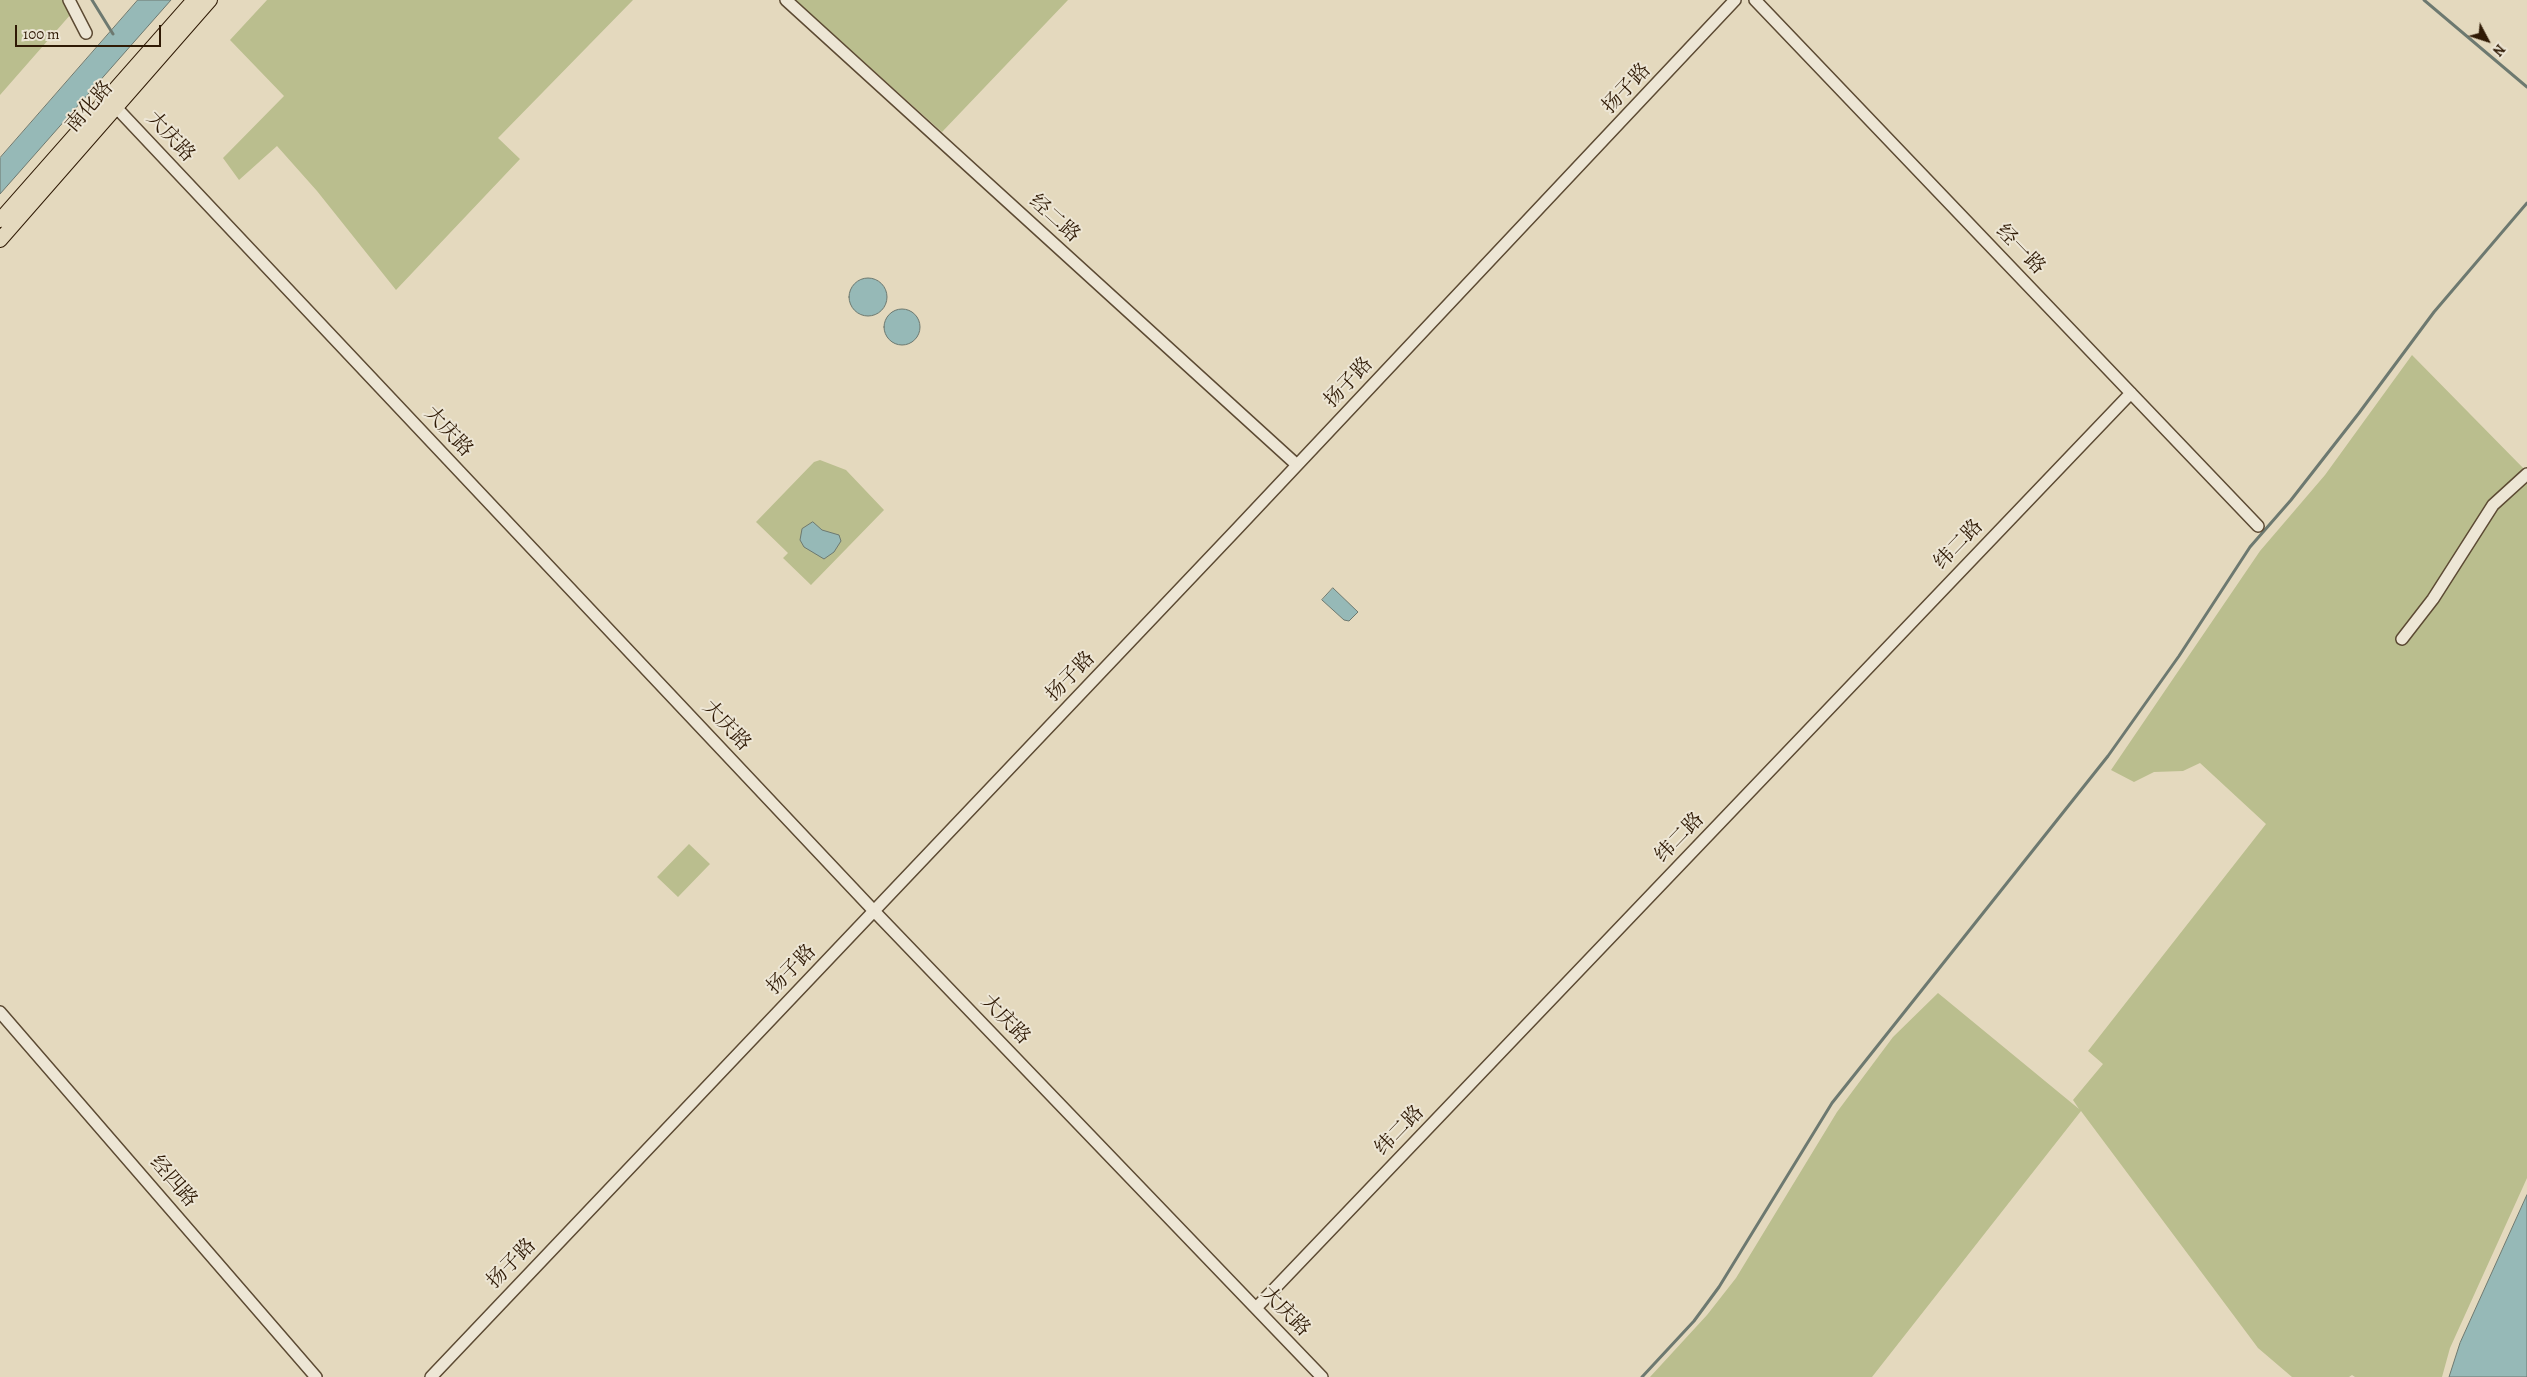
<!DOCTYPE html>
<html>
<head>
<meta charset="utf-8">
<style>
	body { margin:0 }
	#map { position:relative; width:2527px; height:1377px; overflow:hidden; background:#e4d9be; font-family:Alegreya,serif }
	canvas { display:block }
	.north { position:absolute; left:2462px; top:15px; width:50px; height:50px; -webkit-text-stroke:4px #ede6d5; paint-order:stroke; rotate:130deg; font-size:14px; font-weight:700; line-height:20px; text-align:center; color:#2f1a05 }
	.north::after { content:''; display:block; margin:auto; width:18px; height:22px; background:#2f1a05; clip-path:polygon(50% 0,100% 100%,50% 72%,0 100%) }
	.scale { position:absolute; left:15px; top:25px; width:146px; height:22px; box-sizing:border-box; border:2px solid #2f1a05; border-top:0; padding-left:6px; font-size:15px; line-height:18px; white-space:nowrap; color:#2f1a05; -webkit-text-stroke:4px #ede6d5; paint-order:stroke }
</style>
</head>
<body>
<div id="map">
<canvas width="2527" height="1377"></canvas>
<div class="north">N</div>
<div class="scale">100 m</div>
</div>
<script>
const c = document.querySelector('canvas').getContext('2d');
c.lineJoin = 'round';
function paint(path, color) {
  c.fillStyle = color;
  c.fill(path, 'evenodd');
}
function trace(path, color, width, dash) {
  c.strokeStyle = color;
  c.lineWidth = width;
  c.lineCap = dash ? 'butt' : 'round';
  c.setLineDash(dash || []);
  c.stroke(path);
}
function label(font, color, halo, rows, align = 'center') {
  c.font = font + ' Alegreya,"Noto Serif SC",serif';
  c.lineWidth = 4;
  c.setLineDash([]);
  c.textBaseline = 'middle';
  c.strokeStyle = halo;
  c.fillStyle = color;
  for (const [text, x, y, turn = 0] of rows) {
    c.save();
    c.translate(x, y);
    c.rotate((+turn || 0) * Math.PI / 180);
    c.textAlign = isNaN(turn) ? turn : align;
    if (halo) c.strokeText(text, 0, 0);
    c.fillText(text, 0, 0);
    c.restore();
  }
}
paint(new Path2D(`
	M0,0H63L71,14L0,95Z
	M267,0H633L498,138L520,159L396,290L317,191L277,146L239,180L223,158L284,96L230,40Z
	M795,0H1068L942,132Z
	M2412,355L2527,472V1178L2450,1348L2442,1377H2355L2352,1375L2349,1377H2292L2258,1348L2081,1111L1872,1377H1650L1707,1315L1736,1278L1837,1112L1893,1037L1938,993L2079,1109L2073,1100L2103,1064L2088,1051L2266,824L2200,763L2183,771L2154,772L2134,782L2111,770L2260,551L2325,475Z
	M820,460L846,470L884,510L811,585L783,558L788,553L756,522L814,462Z
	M689,844L710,864L678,897L657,877Z`), '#babe8e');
const water = new Path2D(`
	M138,0H171L0,194V158Z
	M849 297a19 19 0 1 1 38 0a19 19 0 1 1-38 0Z
	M884 327a18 18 0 1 1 36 0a18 18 0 1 1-36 0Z
	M813,522L822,530L839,535L841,541L834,552L824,559L804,547L800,540L802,529Z
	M1333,588L1358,612L1349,621L1344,620L1322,600Z
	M2527,1195V1377H2449L2460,1343Z`);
paint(water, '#96b9b7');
trace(water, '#6d7970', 1);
trace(new Path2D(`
	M92,0L113,34
	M2424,0L2527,87
	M1642,1377L1694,1321L1719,1287L1832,1103L2108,756L2179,656L2250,547L2291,500L2359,413L2434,312L2527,203`), '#6d7970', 3);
const minor = new Path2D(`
	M69,0L86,33
	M786,0L1297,465
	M1755,0L2258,526
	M111,102L874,911L1322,1377
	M2402,639L2433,599L2493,505L2527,474
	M0,1012L316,1377
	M1256,1308L2131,393
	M431,1377L1236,530L1735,0`);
const major = new Path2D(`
	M0,220L194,0
	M0,240L210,0`);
trace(minor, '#5c4a33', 14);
trace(major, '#2f1a05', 16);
trace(minor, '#ede6d5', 11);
trace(major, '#e4d9be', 14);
label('20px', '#2f1a05', '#ede6d5', [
	["扬子路",1627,89,-47],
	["南化路",90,107,-49],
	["大庆路",170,137,47],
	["经二路",1054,219,42],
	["经一路",2020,250,46],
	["扬子路",1349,383,-47],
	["大庆路",448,432,47],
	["纬二路",1959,545,-46],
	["扬子路",1071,677,-46],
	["大庆路",726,726,47],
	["纬二路",1680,838,-46],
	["扬子路",792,970,-46],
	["大庆路",1005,1020,46],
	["纬二路",1400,1131,-46],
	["经四路",173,1182,49],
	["扬子路",512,1264,-46],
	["大庆路",1285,1312,46]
]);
</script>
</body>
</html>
